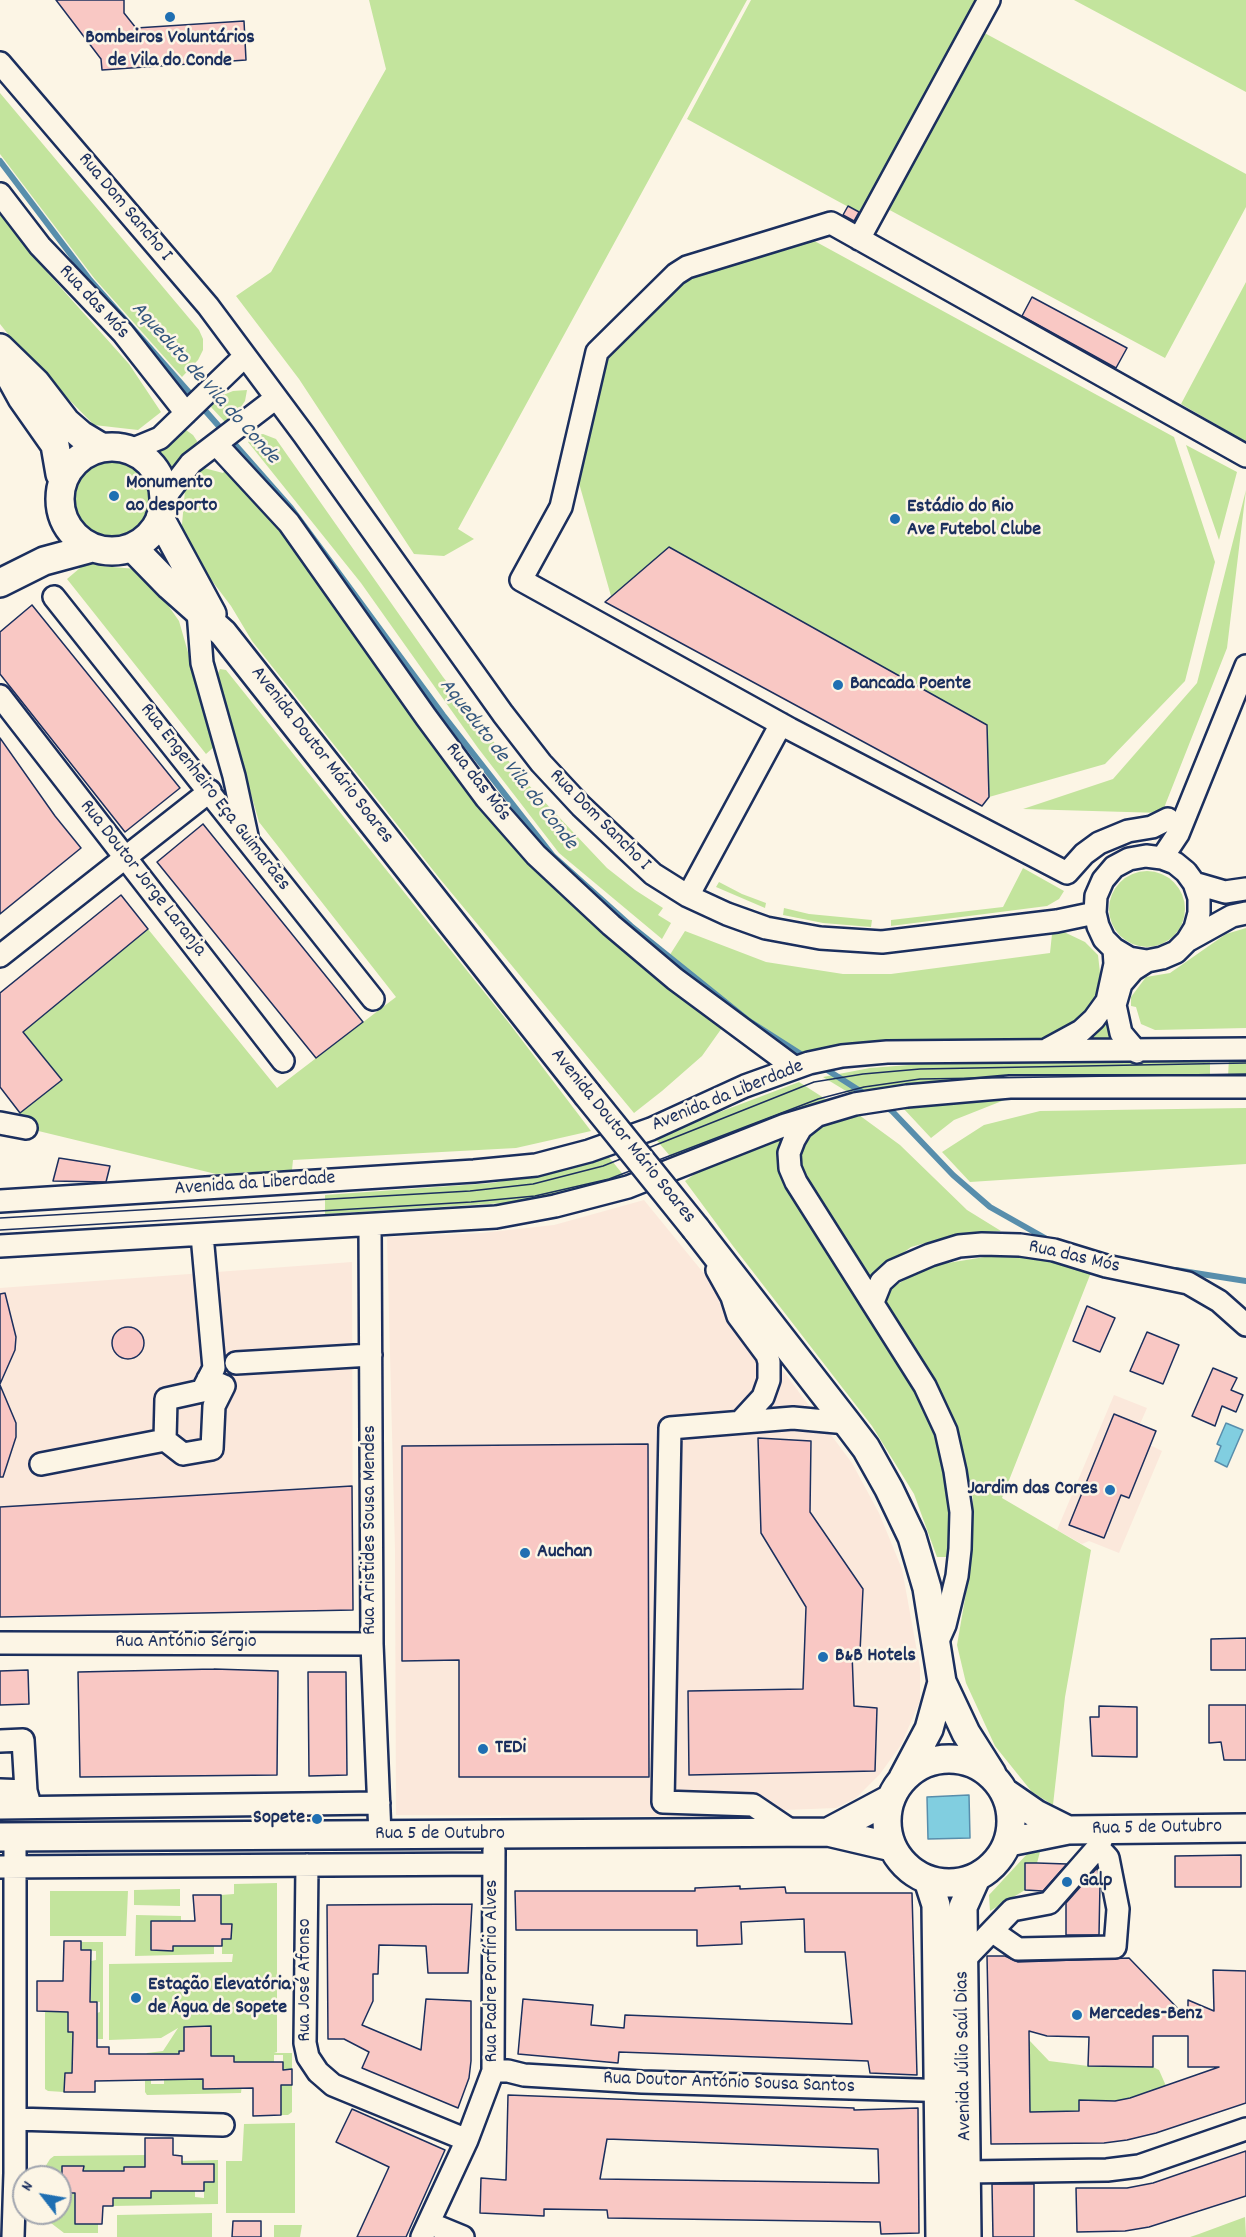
<!DOCTYPE html>
<meta charset="utf-8">
<style>
body{margin:0}
#map{position:relative;width:1246px;height:2237px;overflow:hidden;background:#fcf5e5;font-family:Dekko,sans-serif}
canvas{display:block}
.north{position:absolute;left:12px;top:2165px;width:60px;height:60px;box-sizing:border-box;background:#fcf5e5;border:2px solid #a2a6af;border-radius:50%;rotate:301deg;font-size:16px;font-weight:700;line-height:24px;text-align:center;color:#1b2f5e}
.north::after{content:'';display:block;margin:auto;width:21px;height:27px;background:#1f6fb2;clip-path:polygon(50% 0,100% 100%,50% 72%,0 100%)}
</style>
<div id="map">
<canvas width="1246" height="2237"></canvas>
<div class="north">N</div>
</div>
<script>
const ctx = document.querySelector('canvas').getContext('2d');
ctx.lineJoin = 'round';
function fill(path, color) { ctx.fillStyle = color; ctx.fill(path, 'evenodd'); }
const shape = rows => new Path2D(rows.map(r => 'M' + r).join(''));
function stroke(path, color, width, dash) { ctx.strokeStyle = color; ctx.lineWidth = width; ctx.lineCap = dash ? 'butt' : 'round'; ctx.setLineDash(dash || []); ctx.stroke(path); }
function label(font, color, halo, rows, align = 'center') {
  ctx.font = font + ' Dekko,sans-serif'; ctx.lineWidth = 5; ctx.setLineDash([]); ctx.textBaseline = 'middle'; ctx.strokeStyle = halo; ctx.fillStyle = color; for (const [text, x, y, turn = 0] of rows) {
    ctx.save(); ctx.translate(x, y); ctx.rotate((+turn || 0) * Math.PI / 180); ctx.textAlign = isNaN(turn) ? turn : align; if (halo) ctx.strokeText(text, 0, 0); ctx.fillText(text, 0, 0); ctx.restore();
  }
}
fill(shape([
 [644,1200,781,1368,852,1463,879,1513,902,1569,920,1668,920,1701,901,1745,880,1774,856,1798,836,1808,785,1810,784,1817,396,1815,395,1550,387,1237,481,1233,554,1225],
 [352,1262,353,1610,0,1617,0,1288],
 [1114,1395,1147,1408,1140,1424,1156,1431,1150,1445,1162,1451,1119,1553,1089,1541,1082,1544,1057,1530]
]), '#fbe8db');
fill(shape([
 [369,0,747,0,458,529,474,539,444,556,414,554,299,379,236,296,271,272,386,69],
 [751,0,982,0,865,216,687,119],
 [1074,0,1246,0,1246,92],
 [979,30,1246,174,1246,207,1165,358,884,207],
 [0,93,199,330,203,339,203,350,198,360,182,377,94,278,0,154],
 [0,213,46,271,129,364,161,412,138,430,94,425,23,353,0,324],
 [809,238,1174,437,1215,562,1185,681,1105,764,989,797,982,806,608,603,611,596,577,476,604,355,686,275],
 [1246,282,1246,442,1181,404],
 [247,390,245,401,236,414,225,422,211,407,218,397,233,391],
 [186,430,193,435,197,441,195,450,174,473,168,461,158,451,179,431],
 [263,434,276,439,443,677,522,778,607,868,635,890,663,908,658,915,671,923,662,939,559,853,478,748,361,583,248,442,253,436],
 [1186,445,1237,472,1219,540],
 '72 498a42 42 0 1 1 84 0a42 42 0 1 1-84 0Z',
 [204,468,223,473,227,468,281,525,482,806,724,1025,702,1056,662,1091,634,1113,440,879,252,641,231,606,191,553,181,536,185,490,191,477],
 [1246,490,1227,648,1162,813,1023,809,1113,779,1197,683],
 [87,562,100,566,137,569,149,578,179,621,215,746,206,754,67,579],
 [220,669,226,670,509,1023,591,1131,516,1148,293,1160,292,1170,216,1174,26,1128,11,1120,62,1080,23,1032,148,929,277,1088,396,997,259,822,217,675],
 [1023,868,1064,891,1059,899,1047,906,891,926,891,920,1003,907],
 '1109 909a38 38 0 1 1 76 0a38 38 0 1 1-76 0Z',
 [719,882,742,894,766,903,765,908,716,887],
 [784,908,809,914,872,920,871,927,823,923,783,915],
 [1246,928,1246,1028,1155,1030,1141,1024,1136,1007,1131,1006,1131,997,1146,977,1170,973,1226,934],
 [685,931,766,962,843,974,891,974,1050,953,1052,934,1062,931,1085,942,1098,955,1102,991,1092,1008,1074,1026,1052,1040,797,1058,666,961],
 [1109,1007,1123,1040,1072,1041],
 [1229,1058,1246,1058,1246,1077,1228,1077],
 [1210,1059,1210,1079,933,1082,889,1087,851,1094,823,1077,870,1068,922,1064],
 [799,1082,827,1100,749,1129,675,1162,654,1137],
 [1007,1099,954,1120,931,1138,903,1108],
 [1246,1108,1246,1164,970,1182,942,1152,984,1125,1040,1111],
 [859,1115,900,1145,967,1210,1001,1231,958,1234,911,1247,868,1279,795,1158,808,1132,824,1122],
 [790,1131,779,1154,783,1179,922,1403,946,1466,951,1510,948,1557,937,1557,914,1494,872,1426,733,1246,685,1181,710,1163],
 [608,1156,625,1177,570,1193,520,1202,325,1214,325,1195,493,1183,570,1167],
 [997,1255,1043,1260,1092,1270,1002,1498,1091,1550,1065,1697,1053,1805,1032,1792,995,1746,966,1683,957,1645,970,1570,973,1499,957,1436,932,1378,882,1296,889,1289,929,1266],
 [1041,1848,1037,1863,1025,1863,1025,1890,990,1911,989,1895,1028,1853],
 [277,1883,277,2052,274,2053,292,2053,292,2069,283,2070,283,2055,274,2055,274,2062,234,2062,234,2056,208,2057,208,2037,211,2037,211,2027,185,2027,187,2051,179,2064,170,2054,151,2054,151,2084,164,2084,164,2079,203,2079,204,2089,233,2089,242,2085,241,2093,147,2095,145,2092,145,2056,147,2053,163,2051,178,2028,161,2038,109,2040,109,1964,232,1962,233,1954,222,1954,222,1939,231,1938,232,1925,218,1924,221,1895,234,1894,234,1884],
 [180,1889,180,1906,134,1905,134,1890],
 [50,1891,128,1891,126,1936,50,1936],
 [136,1915,181,1916,181,1924,151,1922,151,1950,173,1951,173,1946,214,1946,214,1954,135,1956],
 [81,1942,103,1942,103,2039,93,2039,97,2013,100,2012,100,2002,91,2002,91,1961,96,1960,96,1951,81,1950],
 [68,2006,68,2032,73,2032,72,2073,65,2073,64,2092,48,2091,45,2089,45,2011],
 [1029,2040,1049,2061,1088,2066,1153,2067,1159,2070,1166,2086,1130,2098,1115,2101,1079,2100,1079,2111,1029,2112],
 [278,2085,292,2085,292,2112,288,2115,281,2115,281,2107,278,2107],
 [295,2123,295,2213,226,2213,226,2161,242,2161,244,2124],
 [148,2155,148,2167,125,2167,124,2171,83,2171,83,2166,62,2166,62,2193,78,2193,75,2224,98,2224,98,2233,64,2233,51,2223,47,2213,60,2213,60,2177,46,2177,45,2167,50,2159,54,2156],
 [218,2160,218,2204,113,2206,113,2193,125,2198,151,2198,151,2191,195,2191,195,2197,204,2198,204,2182,214,2182,182,2164,182,2161],
 [212,2213,212,2237,117,2237,117,2215],
 [1245,2217,1246,2237,1190,2237,1199,2234],
 [274,2225,302,2225,300,2237,274,2237]
]), '#c3e49d');
const water = shape([
 [1226,1423,1243,1430,1227,1467,1215,1461,1221,1446,1217,1444,1226,1423],
 [969,1795,970,1838,928,1839,927,1797,969,1795]
]);
fill(water, '#81cee0');
stroke(water, '#588eac', 1.5);
stroke(shape([
 [0,161,90,280,291,508,443,715,553,856,631,926,749,1021,807,1058],
 [821,1066,868,1096],
 [885,1106,892,1111,953,1175,990,1207,1052,1242],
 [1176,1270,1246,1281]
]), '#588eac', 6);
const building = shape([
 [56,0,124,0,124,13,136,28,244,21,246,60,102,70,101,59,56,0],
 [848,206,859,212,854,221,843,215,848,206],
 [1032,297,1127,348,1116,368,1022,316,1032,297],
 [669,547,987,725,989,797,982,806,605,602,669,547],
 [32,605,180,788,125,832,0,674,0,632,32,605],
 [0,738,55,816,81,848,0,914,0,738],
 [203,824,363,1022,316,1058,157,862,203,824],
 [121,895,148,929,23,1032,62,1080,20,1113,0,1087,0,993,121,895],
 [59,1158,110,1166,106,1182,53,1181,59,1158],
 [5,1293,16,1337,15,1350,0,1384,0,1294,5,1293],
 [1087,1306,1115,1318,1100,1352,1073,1341,1087,1306],
 '112 1343a16 16 0 1 1 32 0a16 16 0 1 1-32 0Z',
 [1147,1332,1179,1345,1163,1384,1130,1371,1147,1332],
 [1213,1368,1237,1378,1231,1390,1243,1395,1236,1412,1222,1406,1215,1426,1192,1416,1213,1368],
 [0,1385,16,1423,16,1437,3,1477,0,1477,0,1385],
 [1114,1414,1156,1431,1129,1498,1121,1495,1104,1538,1069,1525,1114,1414],
 [758,1438,811,1441,810,1512,863,1589,860,1652,852,1653,854,1706,877,1708,875,1771,689,1775,688,1691,803,1689,806,1607,761,1533,758,1438],
 [648,1444,649,1777,459,1777,459,1660,402,1661,402,1446,648,1444],
 [352,1486,353,1610,0,1617,0,1507,352,1486],
 [1246,1638,1246,1670,1211,1670,1211,1639,1246,1638],
 [214,1669,278,1671,277,1775,80,1777,78,1672,214,1669],
 [28,1670,29,1704,0,1705,0,1671,28,1670],
 [308,1672,346,1672,347,1775,309,1776,308,1672],
 [1209,1705,1246,1705,1246,1760,1224,1760,1221,1742,1209,1743,1209,1705],
 [1099,1706,1137,1707,1137,1757,1092,1756,1090,1717,1099,1717,1099,1706],
 [1241,1855,1241,1887,1175,1887,1175,1856,1241,1855],
 [1025,1863,1037,1863,1067,1864,1043,1891,1025,1890,1025,1863],
 [1097,1868,1100,1884,1099,1935,1066,1935,1066,1903,1097,1868],
 [740,1886,740,1889,785,1887,786,1893,912,1893,917,2075,870,2073,868,2061,619,2052,618,2063,518,2054,523,1999,593,2005,591,2025,624,2028,625,2015,852,2024,845,1952,805,1952,804,1919,741,1922,742,1944,697,1946,697,1930,516,1930,515,1891,695,1891,695,1888,740,1886],
 [193,1895,221,1895,221,1924,232,1924,231,1939,222,1939,222,1946,173,1946,173,1951,151,1950,151,1921,195,1921,193,1895],
 [472,1904,468,1973,428,1973,426,1946,379,1945,378,1974,373,1974,373,2001,362,2025,421,2050,426,1999,471,2001,471,2061,469,2078,458,2108,362,2068,369,2052,344,2039,328,2039,327,1905,472,1904],
 [64,1941,81,1941,81,1950,91,1950,90,2002,97,2002,97,2047,109,2047,109,2054,179,2054,179,2051,184,2051,184,2027,211,2026,211,2056,234,2056,234,2062,283,2062,283,2070,292,2069,292,2085,281,2085,281,2115,253,2116,253,2088,203,2089,203,2079,95,2081,95,2092,64,2092,65,2073,72,2073,73,2032,68,2032,68,2012,37,2011,37,1981,63,1981,64,1941],
 [987,1956,1005,1956,1018,1962,1129,1958,1188,2019,1188,2000,1214,2011,1213,1970,1246,1971,1246,2103,1156,2133,1127,2140,1104,2143,991,2144,987,1956],
 [1029,2031,1047,2036,1089,2037,1088,2066,1153,2067,1153,2036,1188,2036,1188,2067,1219,2067,1130,2098,1115,2101,1079,2100,1079,2111,1030,2112,1029,2031],
 [508,2095,854,2108,854,2110,918,2108,919,2233,881,2234,880,2222,608,2218,607,2210,544,2209,544,2216,480,2213,481,2178,506,2180,508,2095],
 [607,2139,878,2149,879,2183,600,2179,607,2139],
 [352,2109,445,2150,406,2237,357,2237,389,2167,336,2142,352,2109],
 [145,2138,173,2138,173,2155,182,2156,182,2164,214,2164,214,2182,204,2182,204,2191,151,2191,151,2198,113,2198,113,2206,103,2206,102,2224,75,2224,75,2193,62,2193,62,2166,84,2166,83,2171,124,2171,124,2167,145,2167,145,2138],
 [1246,2151,1246,2196,1149,2227,1125,2231,1077,2232,1076,2188,1127,2188,1153,2183,1246,2151],
 [992,2184,1034,2184,1034,2237,993,2237,992,2184],
 [233,2221,261,2221,261,2237,232,2237,233,2221]
]);
fill(building, '#f9c8c4');
stroke(building, '#1b2f5e', 1.5);
const minor = shape([
 [0,63,208,306,304,435,503,714,541,763,581,806,653,874,688,896,727,914,766,928,820,938,882,942,1057,921,1095,913],
 [0,194,40,246,123,333,186,413],
 [859,239,989,0],
 [216,444,289,523,426,717,486,798,536,855,611,925,675,979,795,1068],
 [131,450,160,438,245,356],
 [164,498,191,463,276,398],
 [54,597,373,999],
 [198,611,202,663,234,776,247,836],
 [0,696,283,1061],
 [1168,819,1152,827,1128,831,1099,843,1084,854,1067,873,790,729,521,580,561,507,597,352,676,274,687,267,831,223,1246,456],
 [1162,858,1178,834,1246,666],
 [1194,883,1225,892,1246,889],
 [688,896,781,724],
 [1187,941,1195,928,1199,913,1199,898,1194,883,1186,872,1175,863,1162,858,1146,856,1129,859,1114,867,1103,880,1096,896,1095,913,1098,926,1104,939,1114,949,1129,958,1147,961,1162,958,1176,952,1187,941,1232,916,1246,913],
 [0,956,210,791],
 [1048,1049,1081,1031,1094,1019,1107,1001,1115,964,1114,949],
 [1137,1052,1121,1033,1115,1005,1121,984,1133,970,1147,961],
 [815,1117,801,1128,794,1140,789,1153,790,1168,796,1182,925,1386,946,1431,955,1471,961,1512,960,1549,957,1576,945,1625,937,1643],
 [0,1123,26,1128],
 [0,1201,474,1171,536,1165,589,1151,651,1129,745,1086,809,1063,842,1056,887,1052,1246,1049],
 [370,1225,372,1644,380,1835],
 [0,1246,496,1217,555,1206,628,1187,785,1125,855,1104,907,1096,1010,1087,1246,1087],
 [717,1270,732,1297,738,1316,767,1355,769,1362,769,1380,763,1397,740,1422],
 [873,1302,881,1282,893,1271,930,1255,959,1246,982,1244,1020,1245,1054,1250,1106,1266,1188,1283,1219,1301,1246,1325],
 [236,1363,371,1355],
 [165,1440,183,1454,212,1449,214,1406,224,1386,208,1379],
 [41,1464,165,1440,166,1399,202,1391,214,1368,202,1235],
 [0,1643,372,1644],
 [0,1741,23,1740,26,1791],
 [0,1790,26,1791,30,1805],
 [0,1808,379,1803],
 [793,1832,753,1805,663,1802,670,1428,793,1418,847,1423],
 [307,1865,305,2043,308,2057,318,2072,333,2085,467,2140],
 [0,1867,493,1864],
 [992,1931,1018,1949,1115,1947,1118,1909,1108,1858,1098,1847,1106,1830],
 [964,1960,1012,1910,1049,1903,1098,1847],
 [493,2071,508,2071,524,2075,642,2082,954,2091],
 [15,2119,223,2125],
 [966,2172,1107,2170,1139,2166,1246,2129],
 [429,2223,463,2237],
 [13,2237,15,2173,15,1837],
 [422,2237,467,2140,493,2071,494,1850]
]);
const major = shape([
 [0,348,36,383,66,422,81,435,101,447],
 [1,360,22,398,55,445,60,474,63,479],
 '60 499a52 52 0 1 1 104 0a52 52 0 1 1-104 0Z',
 [160,518,212,614],
 [132,547,170,586,223,633,587,1094],
 [0,583,44,561,92,548],
 [696,1229,847,1423,866,1448,889,1489,912,1537,927,1588,942,1682,966,1733,992,1774],
 '887 1821a62 62 0 1 1 124 0a62 62 0 1 1-124 0Z',
 [903,1778,929,1729,942,1682],
 [1007,1794,1036,1814,1068,1830],
 [828,1832,890,1799],
 [0,1837,828,1832,892,1847],
 [1009,1842,1068,1830,1246,1828],
 [928,1880,936,1905,940,2237],
 [967,2237,963,1907,976,1878]
]);
stroke(minor, '#1b2f5e', 26);
stroke(major, '#1b2f5e', 32);
stroke(minor, '#fcf5e5', 21);
stroke(major, '#fcf5e5', 27);
stroke(shape([
 [0,1218,470,1191,533,1184,603,1166,814,1082,863,1074,920,1069,1246,1063],
 [0,1230,471,1202,535,1196,609,1179,818,1099,864,1087,920,1079,1246,1074]
]), '#1b2f5e', 1.5);
const majorBridge = shape([
 [587,1094,696,1229]
]);
stroke(majorBridge, '#1b2f5e', 32, []);
stroke(majorBridge, '#fcf5e5', 27);
for (const [x, y, r, color] of [
 [170,17,6,"#1f6fb2"],
 [114,496,6,"#1f6fb2"],
 [895,519,6,"#1f6fb2"],
 [838,685,6,"#1f6fb2"],
 [1110,1490,6,"#1f6fb2"],
 [525,1553,6,"#1f6fb2"],
 [823,1657,6,"#1f6fb2"],
 [483,1749,6,"#1f6fb2"],
 [317,1819,6,"#1f6fb2"],
 [1067,1882,6,"#1f6fb2"],
 [136,1998,6,"#1f6fb2"],
 [1077,2015,6,"#1f6fb2"]
]) { const dot = new Path2D(); dot.arc(x, y, r, 0, 2 * Math.PI); ctx.fillStyle = color; ctx.fill(dot); stroke(dot, '#fcf5e5', 2); }
label('bold 20px', '#1b2f5e', '#fcf5e5', [
 ["Bombeiros Voluntários",170,39,"center"],
 ["de Vila do Conde",170,62,"center"],
 ["Monumento",126,484],
 ["ao desporto",126,507],
 ["Estádio do Rio",907,508],
 ["Ave Futebol Clube",907,531],
 ["Bancada Poente",850,685],
 ["Jardim das Cores",1098,1490,"right"],
 ["Auchan",537,1553],
 ["B&B Hotels",835,1657],
 ["TEDi",495,1749],
 ["Sopete",305,1819,"right"],
 ["Galp",1079,1882],
 ["Estação Elevatória",148,1986],
 ["de Água de Sopete",148,2009],
 ["Mercedes-Benz",1089,2015]
], 'left');
label('20px', '#1b2f5e', '#fcf5e5', [
 ["Rua Dom Sancho I",124,208,50],
 ["Rua das Mós",93,303,47],
 ["Avenida Doutor Mário Soares",321,756,52],
 ["Rua das Mós",477,783,52],
 ["Rua Engenheiro Eça Guimarães",214,798,52],
 ["Rua Dom Sancho I",599,821,45],
 ["Rua Doutor Jorge Laranja",142,879,52],
 ["Avenida da Liberdade",728,1097,-22],
 ["Avenida Doutor Mário Soares",622,1137,51],
 ["Avenida da Liberdade",255,1185,-4],
 ["Rua das Mós",1074,1258,13],
 ["Rua Aristides Sousa Mendes",371,1530,-90],
 ["Rua António Sérgio",186,1643],
 ["Rua 5 de Outubro",1157,1829,-1],
 ["Rua 5 de Outubro",440,1835],
 ["Rua Padre Porfírio Alves",493,1971,-90],
 ["Rua José Afonso",306,1980,-90],
 ["Avenida Júlio Saúl Dias",965,2056,-91],
 ["Rua Doutor António Sousa Santos",729,2084,2]
]);
label('italic 21px', '#34577e', '#fcf5e5', [
 ["Aqueduto de Vila do Conde",204,384,48],
 ["Aqueduto de Vila do Conde",507,765,52]
]);
</script>
